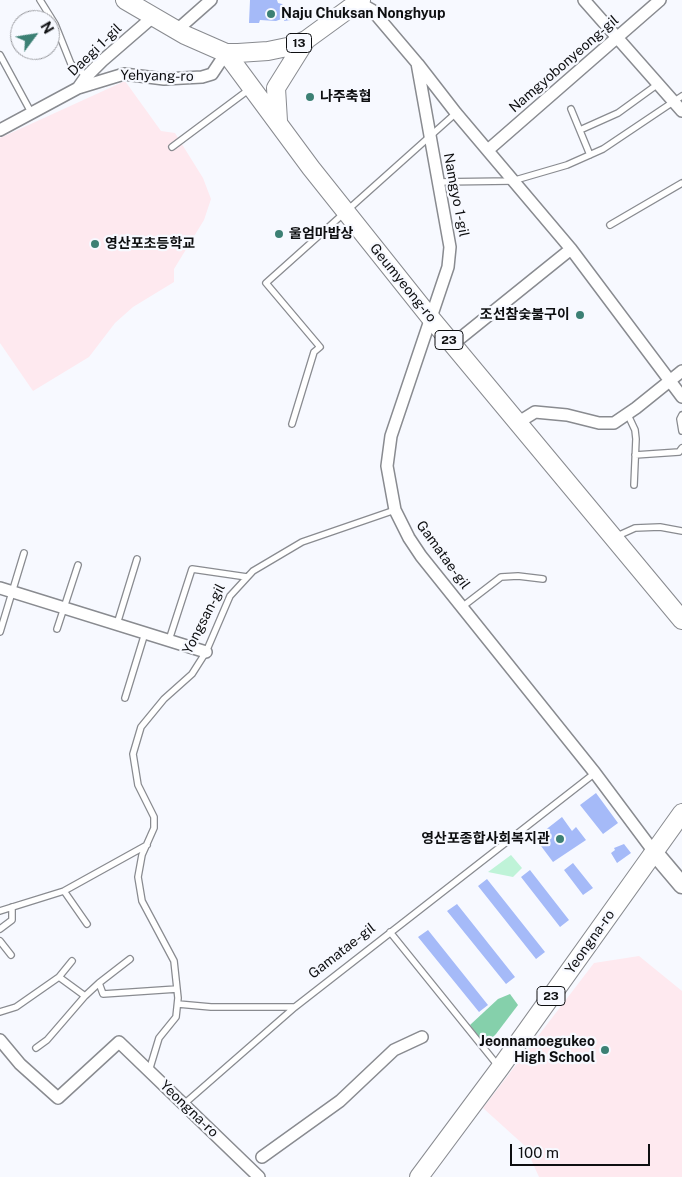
<!DOCTYPE html>
<meta charset="utf-8">
<style>
body{margin:0}
#map{position:relative;width:682px;height:1177px;overflow:hidden;background:#f7f9ff;font-family:"Public Sans",sans-serif}
canvas{display:block}
.north{position:absolute;left:10px;top:10px;width:50px;height:50px;box-sizing:border-box;background:#f7f9ff;border:1px solid #9a9ba0;border-radius:50%;rotate:59deg;font-size:14px;font-weight:700;line-height:20px;text-align:center;color:#0e0f11}
.north::after{content:'';display:block;margin:auto;width:18px;height:22px;background:#3c8074;clip-path:polygon(50% 0,100% 100%,50% 72%,0 100%)}
.scale{position:absolute;left:510px;top:1144px;width:140px;height:22px;box-sizing:border-box;border:2px solid #0e0f11;border-top:0;padding-left:6px;font-size:15px;line-height:18px;white-space:nowrap;color:#0e0f11;-webkit-text-stroke:4px #f7f9ff;paint-order:stroke}
</style>
<div id="map">
<canvas width="682" height="1177"></canvas>
<div class="north">N</div>
<div class="scale">100 m</div>
</div>
<script>
const ctx = document.querySelector('canvas').getContext('2d');
ctx.lineJoin = 'round';
function fill(path, color) { ctx.fillStyle = color; ctx.fill(path, 'evenodd'); }
const shape = rows => new Path2D(rows.map(r => 'M' + r).join(''));
function stroke(path, color, width, dash) { ctx.strokeStyle = color; ctx.lineWidth = width; ctx.lineCap = dash ? 'butt' : 'round'; ctx.setLineDash(dash || []); ctx.stroke(path); }
function label(font, color, halo, rows, align = 'center') {
  ctx.font = font + ' "Public Sans","Noto Sans KR",sans-serif'; ctx.lineWidth = 4.5; ctx.setLineDash([]); ctx.textBaseline = 'middle'; ctx.strokeStyle = halo; ctx.fillStyle = color; for (const [text, x, y, turn = 0] of rows) {
    ctx.save(); ctx.translate(x, y); ctx.rotate((+turn || 0) * Math.PI / 180); ctx.textAlign = isNaN(turn) ? turn : align; if (halo) ctx.strokeText(text, 0, 0); ctx.fillText(text, 0, 0); ctx.restore();
  }
}
fill(shape([
 [125,81,161,131,175,133,203,178,211,199,204,220,174,269,174,282,133,307,115,323,89,357,33,391,0,343,0,138],
 [639,956,682,991,682,1177,539,1177,525,1146,483,1108,594,963]
]), '#fee9ef');
fill(shape([
 [511,855,522,868,513,877,488,872]
]), '#bff3d8');
fill(shape([
 [510,994,518,1005,496,1034,485,1045,470,1025,498,999]
]), '#85d0ab');
fill(shape([
 [250,0,277,0,278,3,282,4,298,19,284,21,284,18,276,21,260,20,259,23,249,23],
 [596,793,618,823,603,834,580,805],
 [562,817,572,831,576,827,586,840,553,862,535,838],
 [624,844,631,853,617,863,611,853,615,850,614,848],
 [573,863,593,888,583,895,564,870],
 [530,870,569,920,560,927,521,877],
 [487,879,545,952,536,959,478,886],
 [457,904,515,977,506,984,447,911],
 [428,930,488,1005,479,1012,418,937]
]), '#a5baf8');
const lane = shape([
 [40,0,55,24,71,64,87,76],
 [0,55,32,114],
 [571,109,590,155],
 [580,130,618,113,658,84],
 [172,147,251,88],
 [437,182,512,181,567,165,603,149,682,96],
 [610,225,682,183],
 [628,415,635,430,636,439,634,485],
 [682,415,680,419,682,431],
 [292,424,314,352,320,347,266,283,456,113],
 [635,455,679,452,682,448],
 [615,537,635,528,660,527,682,531],
 [462,607,501,577,518,576,543,579],
 [117,624,137,559],
 [57,629,78,565],
 [0,632,24,553],
 [169,640,192,569,247,577],
 [125,698,145,633],
 [64,891,87,924],
 [0,911,64,891,147,845],
 [0,929,12,920,12,907],
 [390,932,499,1067],
 [0,941,11,955],
 [59,977,85,996],
 [99,983,130,959],
 [178,1004,211,1007,295,1007],
 [0,1012,16,1007,59,977,72,961],
 [36,1048,47,1040,85,996,99,983,103,994,177,989],
 [149,1071,159,1038,176,1017,178,998,174,961,142,901,138,877,142,855,154,828,154,817,138,785,133,754,141,727,164,699,192,674,206,652,230,596,253,571,302,542,395,510],
 [184,1104,295,1007,595,773]
]);
const street = shape([
 [354,0,372,10,417,63,450,247,448,267,391,436,387,466,395,510,409,538,421,556,595,773,654,852],
 [584,0,682,111],
 [177,30,211,0],
 [418,64,456,113,571,249,682,397],
 [78,88,124,74,164,79,202,77,212,74,226,53],
 [0,130,78,88,85,78,102,61,154,16],
 [488,150,660,0],
 [453,344,571,249],
 [519,422,535,412,567,415,599,423,614,423,636,408,682,371],
 [0,588,206,652],
 [0,1040,20,1064,58,1098,119,1042,259,1177],
 [262,1157,340,1101,394,1050,422,1037]
]);
const secondary = shape([
 [654,852,682,885]
]);
const primary = shape([
 [125,0,185,35,226,53,238,53,268,51,292,46,306,40,361,0],
 [226,53,311,168,429,316,682,620],
 [278,121,276,88,306,40],
 [419,1177,500,1068,682,813]
]);
stroke(lane, '#898b90', 8);
stroke(street, '#898b90', 14);
stroke(secondary, '#898b90', 19);
stroke(primary, '#898b90', 20);
stroke(lane, '#fff', 5.5);
stroke(street, '#fff', 11);
stroke(secondary, '#fff', 16);
stroke(primary, '#fff', 18);
for (const [x, y, r, color] of [
 [271,14,5,"#3c8074"],
 [310,97,5,"#3c8074"],
 [279,234,5,"#3c8074"],
 [95,244,5,"#3c8074"],
 [580,315,5,"#3c8074"],
 [560,839,5,"#3c8074"],
 [605,1050,5,"#3c8074"]
]) { const dot = new Path2D(); dot.arc(x, y, r, 0, 2 * Math.PI); ctx.fillStyle = color; ctx.fill(dot); stroke(dot, '#f7f9ff', 2); }
for (const [x, y, w] of [
 [299,43,25],
 [449,340,28],
 [551,996,28]
]) { const box = new Path2D(); box.roundRect(x - w / 2, y - 9.5, w, 19, 4); ctx.fillStyle = '#f7f9ff'; ctx.fill(box); stroke(box, '#0e0f11', 1); }
label('bold 12px', '#0e0f11', null, [
 ["13",299,43],
 ["23",449,340],
 ["23",551,996]
]);
label('bold 14px', '#0e0f11', '#f7f9ff', [
 ["Naju Chuksan Nonghyup",281,14],
 ["나주축협",320,97],
 ["울엄마밥상",289,234],
 ["영산포초등학교",105,244],
 ["조선참숯불구이",570,315,"right"],
 ["영산포종합사회복지관",550,839,"right"],
 ["Jeonnamoegukeo",595,1042,"right"],
 ["High School",595,1058,"right"]
], 'left');
label('14px', '#0e0f11', '#f7f9ff', [
 ["Daegi 1-gil",95,50,-44],
 ["Namgyobonyeong-gil",564,64,-41],
 ["Yehyang-ro",157,76,1],
 ["Namgyo 1-gil",456,195,79],
 ["Geumyeong-ro",403,283,51],
 ["Gamatae-gil",443,555,54],
 ["Yongsan-gil",204,619,-63],
 ["Yeongna-ro",590,942,-55],
 ["Gamatae-gil",342,951,-38],
 ["Yeongna-ro",189,1109,44]
]);
</script>
